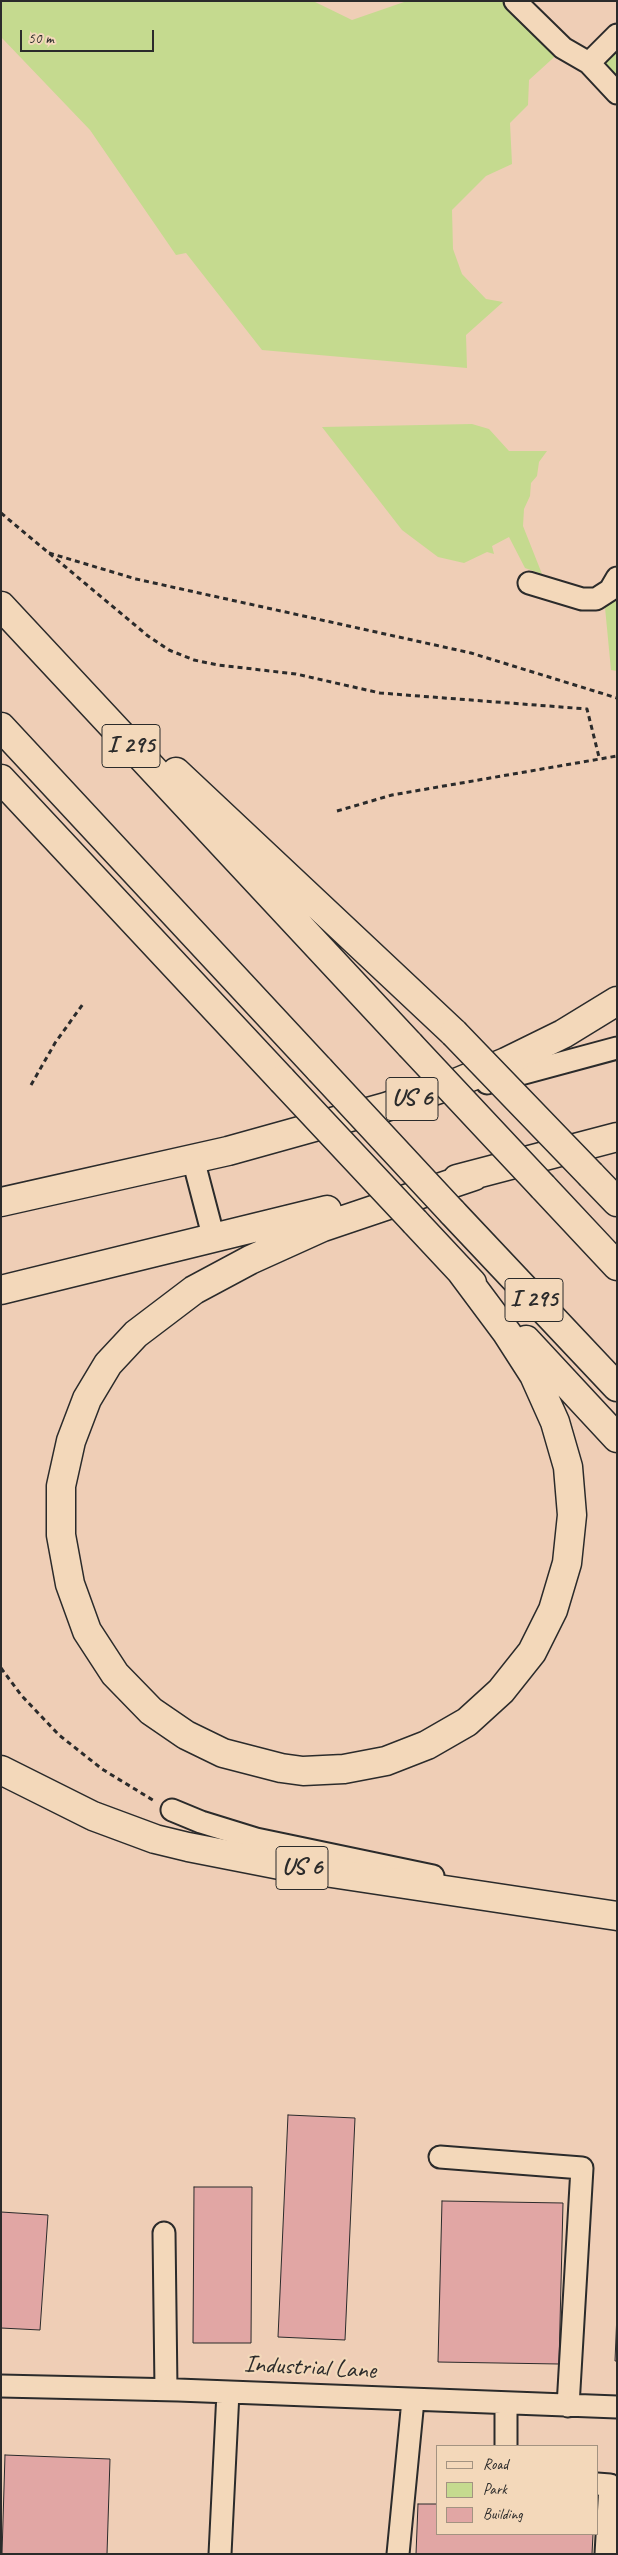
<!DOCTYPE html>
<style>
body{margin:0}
#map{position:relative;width:618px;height:2555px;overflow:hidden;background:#efceb6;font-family:Caveat,sans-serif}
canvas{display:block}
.frame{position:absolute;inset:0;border:2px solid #2b2b2b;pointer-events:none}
.legend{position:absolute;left:436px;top:2445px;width:162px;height:90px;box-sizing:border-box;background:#f3d8ba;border:1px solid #a39381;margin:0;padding:6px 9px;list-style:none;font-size:15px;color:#2b2b2b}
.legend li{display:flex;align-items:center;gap:10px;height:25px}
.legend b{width:25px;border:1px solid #a39381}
.scale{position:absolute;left:20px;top:30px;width:134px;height:22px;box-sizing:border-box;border:2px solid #2b2b2b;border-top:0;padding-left:6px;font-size:15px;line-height:18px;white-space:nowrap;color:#2b2b2b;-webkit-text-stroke:4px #f3d8ba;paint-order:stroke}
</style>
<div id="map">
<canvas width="618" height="2555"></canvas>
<div class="frame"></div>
<ul class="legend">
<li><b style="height:6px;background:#f3d8ba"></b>Road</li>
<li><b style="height:14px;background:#c5da8f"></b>Park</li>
<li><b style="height:14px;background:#e1a6a4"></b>Building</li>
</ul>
<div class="scale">50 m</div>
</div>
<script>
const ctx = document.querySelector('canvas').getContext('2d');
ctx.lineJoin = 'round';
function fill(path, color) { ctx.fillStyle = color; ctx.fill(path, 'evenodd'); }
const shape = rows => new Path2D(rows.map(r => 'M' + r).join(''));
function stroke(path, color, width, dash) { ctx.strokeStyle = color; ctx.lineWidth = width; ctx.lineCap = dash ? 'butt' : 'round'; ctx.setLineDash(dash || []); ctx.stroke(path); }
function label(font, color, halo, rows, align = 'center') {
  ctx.font = font + ' Caveat,sans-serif'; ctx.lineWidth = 4.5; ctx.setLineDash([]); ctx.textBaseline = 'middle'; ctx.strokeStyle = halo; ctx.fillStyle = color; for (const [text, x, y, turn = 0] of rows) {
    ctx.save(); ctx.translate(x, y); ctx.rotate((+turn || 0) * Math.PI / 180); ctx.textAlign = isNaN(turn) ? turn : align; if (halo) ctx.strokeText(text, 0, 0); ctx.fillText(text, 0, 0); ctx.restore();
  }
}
fill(shape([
 [1,1,313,1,352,20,407,1,514,1,562,50,529,80,528,105,510,123,512,164,486,176,452,210,453,249,462,274,486,299,503,302,466,335,467,368,262,350,186,253,176,255,90,130,1,37],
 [617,35,617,97,594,59],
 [472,424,489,429,509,451,547,451,539,462,537,476,531,483,530,496,524,509,523,526,542,574,525,568,509,537,492,546,494,554,487,552,464,563,438,557,402,530,322,427],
 [617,580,617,671,611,670,604,597]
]), '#c5da8f');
const building = shape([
 [288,2115,355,2118,345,2340,278,2337,288,2115],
 [194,2187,252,2187,251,2343,193,2343,194,2187],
 [442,2201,563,2203,559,2364,438,2362,442,2201],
 [1,2212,48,2215,40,2330,1,2328,1,2212],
 [617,2313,617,2361,615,2361,617,2313],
 [5,2455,110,2459,107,2554,2,2554,5,2455],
 [418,2504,437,2504,437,2534,593,2534,592,2554,416,2554,418,2504]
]);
fill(building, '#e1a6a4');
stroke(building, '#2b2b2b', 1);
const minor = shape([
 [515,1,563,48,589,63,617,93],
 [589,63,617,35],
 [529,583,582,599,596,599,610,590,617,578],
 [487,1083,617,1048],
 [193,1159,214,1239],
 [172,1810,201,1822,256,1839,433,1876],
 [440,2157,582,2168,568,2406],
 [164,2233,166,2389],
 [1,2386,178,2390,617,2407],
 [506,2446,506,2404],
 [597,2484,610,2485,606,2554],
 [220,2554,228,2392],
 [398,2554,413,2400]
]);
const highway = shape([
 [1,606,410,1045],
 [1,727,320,1070],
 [176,772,454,1033],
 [1,779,282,1080],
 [591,1175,617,1202],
 [457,1179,617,1137],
 [543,1187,617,1266],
 [1,1202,228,1151,386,1107,451,1085,506,1062,563,1034,617,1001],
 [452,1212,617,1387],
 [415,1222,472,1283],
 [460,1270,507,1333,534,1375,555,1422,568,1467,572,1515,567,1563,553,1610,532,1652,501,1691,467,1722,427,1745,386,1761,344,1769,303,1771,281,1768,223,1753,186,1735,151,1711,115,1674,87,1631,70,1584,61,1535,61,1486,71,1441,87,1399,108,1364,136,1334,194,1290,250,1260,323,1227,474,1176],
 [1,1290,327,1210],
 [526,1340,617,1438],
 [1,1770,93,1816,155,1839,188,1847,285,1866,617,1916]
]);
stroke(minor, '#2b2b2b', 25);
stroke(highway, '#2b2b2b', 31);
stroke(shape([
 [1,513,148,636,169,650,194,660,218,665,296,674,380,693,587,709,599,757],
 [49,553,136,579,471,653,617,698],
 [337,811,392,795,617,756],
 [31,1085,55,1043,83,1004],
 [1,1668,21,1695,59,1735,102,1769,156,1802]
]), '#2b2b2b', 3, [5, 4]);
stroke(minor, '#f3d8ba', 21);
stroke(highway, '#f3d8ba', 28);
const highwayBridge = shape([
 [454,1033,591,1175],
 [410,1045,543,1187],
 [320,1070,452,1212],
 [282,1080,415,1222]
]);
stroke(highwayBridge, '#2b2b2b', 31, []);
stroke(highwayBridge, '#f3d8ba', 28);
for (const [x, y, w] of [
 [131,746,58],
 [412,1099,52],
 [534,1300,58],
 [302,1868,52]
]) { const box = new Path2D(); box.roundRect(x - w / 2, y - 21.5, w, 43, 4); ctx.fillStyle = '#f3d8ba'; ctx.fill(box); stroke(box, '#2b2b2b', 1); }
label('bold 24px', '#2b2b2b', null, [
 ["I 295",131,746],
 ["US 6",412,1099],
 ["I 295",534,1300],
 ["US 6",302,1868]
]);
label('25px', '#2b2b2b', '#f3d8ba', [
 ["Industrial Lane",310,2368,3]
]);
</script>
